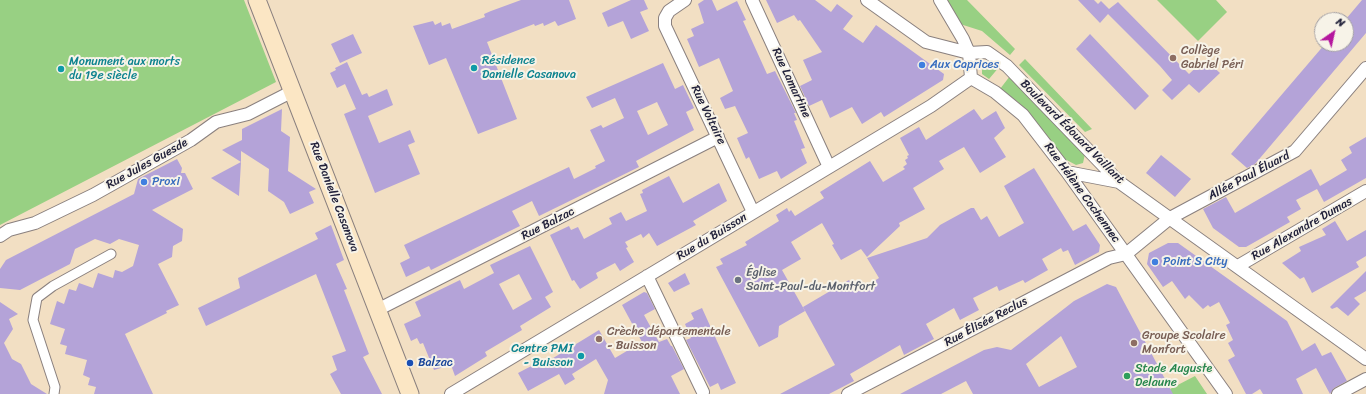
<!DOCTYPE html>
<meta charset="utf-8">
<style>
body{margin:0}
#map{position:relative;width:1366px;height:394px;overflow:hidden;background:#f2dfc3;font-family:Sriracha,sans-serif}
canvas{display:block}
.north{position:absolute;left:1314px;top:12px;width:40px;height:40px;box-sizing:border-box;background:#f7f3e8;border:1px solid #a29fa3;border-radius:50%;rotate:34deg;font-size:11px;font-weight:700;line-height:16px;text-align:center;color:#22223b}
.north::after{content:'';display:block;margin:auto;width:14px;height:18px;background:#b5179e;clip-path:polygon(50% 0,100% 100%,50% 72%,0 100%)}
</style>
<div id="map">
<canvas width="1366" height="394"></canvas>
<div class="north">N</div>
</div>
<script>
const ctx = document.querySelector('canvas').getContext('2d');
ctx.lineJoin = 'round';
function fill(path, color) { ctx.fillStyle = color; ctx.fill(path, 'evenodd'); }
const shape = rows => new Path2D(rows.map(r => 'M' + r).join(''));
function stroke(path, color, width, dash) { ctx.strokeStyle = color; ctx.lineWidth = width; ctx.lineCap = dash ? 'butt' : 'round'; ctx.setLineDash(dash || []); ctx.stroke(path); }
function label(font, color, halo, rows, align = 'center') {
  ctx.font = font + ' Sriracha,sans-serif'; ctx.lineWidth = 4; ctx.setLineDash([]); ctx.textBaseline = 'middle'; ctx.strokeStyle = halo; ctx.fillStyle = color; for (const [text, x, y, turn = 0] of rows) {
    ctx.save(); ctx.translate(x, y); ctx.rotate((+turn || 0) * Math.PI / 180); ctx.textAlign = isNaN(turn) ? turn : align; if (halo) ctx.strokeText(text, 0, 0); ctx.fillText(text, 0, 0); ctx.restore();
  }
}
fill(shape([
 [0,0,244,0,276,82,0,225],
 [944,0,967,0,1015,49,1010,55,982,31,960,24],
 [1157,0,1216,0,1227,12,1198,41],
 [1025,59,1092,129,1085,132,1019,65],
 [989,61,994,61,1000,66,989,79,982,74,982,67],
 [1010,76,1085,154,1083,163,1076,165,1061,157,1029,113,1018,102,1000,89],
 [1195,376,1207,394,1172,394,1170,389]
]), '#98d083');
fill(shape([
 [521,0,569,0,576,19,558,26,555,21,544,26,543,23,535,26,534,24,487,42,517,119,478,134,446,58,429,65,413,26,433,21,435,25,441,22,442,26,450,23,452,29,485,17,484,14,491,11],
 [631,0,644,0,648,9,640,12,649,31,631,39,623,21,608,27,602,13],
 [704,0,712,0,717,11,737,1,746,20,743,21,767,74,775,71,796,113,794,113,797,120,794,121,805,148,801,149,807,163,781,179,777,171,759,179,749,157,746,159,737,138,748,133,735,106,725,109,720,98,733,91,719,58,699,67,687,39,694,36,691,29,704,23,698,4],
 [766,0,815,0,831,12,837,4,853,16,843,29,863,43,876,25,944,74,943,80,884,117,881,112,862,124,852,107,830,118,822,100,809,106,800,86,812,80,803,60,822,52,800,20,798,21,794,15,777,23],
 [1078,0,1094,0,1098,4,1101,1,1109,9,1118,2,1189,74,1203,61,1207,65,1209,63,1220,73,1199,93,1189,84,1172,100,1162,90,1172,80,1160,66,1108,14,1100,23],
 [1362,0,1366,0,1366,33,1255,164,1247,168,1231,154,1325,44,1346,44,1346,19],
 [353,34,362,53,340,63,331,44],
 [1090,34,1149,96,1135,110,1076,49],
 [347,62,362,95,367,93,369,97,387,89,393,105,368,116,379,143,410,130,415,142,408,145,420,174,375,193,344,114,356,109,345,84,337,88,330,73,336,70,335,68],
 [663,63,675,89,683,85,694,108,686,112,694,130,636,161,639,167,539,216,532,201,512,211,520,226,431,270,429,266,406,277,400,263,410,258,404,245,569,167,574,179,596,168,595,166,605,161,590,130,601,125,603,128,624,118,615,98,592,108,586,97],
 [657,102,668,125,648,135,637,111],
 [282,109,281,131,290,137,288,171,316,189,309,192,314,203,290,214,284,202,268,191,269,169,241,151,241,162,222,150,242,140,242,129],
 [974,109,982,120,996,111,1005,128,994,138,1006,157,980,173,964,147,939,161,944,169,913,188,925,209,899,223,900,226,867,257,861,249,841,260,832,245,834,244,822,223,791,242,801,259,782,270,805,311,779,326,778,337,759,347,716,267,723,264,720,259,747,245,745,242,779,221,776,215,787,208,789,212,791,210,795,216,824,198,820,192,870,161,883,182,905,169,903,167,907,164,905,160,908,158,907,156,909,155,900,138,919,127,926,140],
 [1366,137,1366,178,1324,202,1317,189,1296,200,1301,209,1287,217,1290,222,1246,247,1239,247,1213,228,1203,209,1226,197,1235,213,1311,169,1320,186,1347,170,1341,160,1352,153,1349,147],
 [1161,155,1191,179,1175,197,1146,173],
 [177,159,182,168,181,173,185,173,193,189,152,210,183,229,182,241,173,246,172,257,158,264,179,305,166,311,167,313,125,334,153,394,94,394,96,387,88,385,90,378,83,375,87,360,65,354,67,346,60,344,65,329,50,324,57,301,64,304,69,289,76,291,79,283,93,288,98,273,113,278,115,270,122,272,133,266,139,245,119,239,110,244,95,239,75,249,70,264,20,290,0,288,0,269,6,260,134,194,138,179],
 [241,162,239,196,211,178],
 [1034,168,1073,231,1086,224,1100,245,1099,252,1075,265,1068,250,1063,252,1061,248,1042,259,1048,270,1025,283,1023,280,999,291,997,286,973,298,979,310,960,320,954,308,926,324,934,339,904,355,900,345,850,374,854,381,829,394,780,394,835,365,803,307,849,280,857,292,879,278,867,258,927,238,940,225,971,208,974,208,981,220,987,216,999,237,1024,223,1004,186],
 [669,176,683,203,719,183,727,201,693,221,696,225,657,246,649,233,643,238,641,234,625,242,628,247,626,248,634,262,620,271,615,263,596,273,598,278,580,289,574,280,572,281,550,235,569,226,571,230,578,227,584,239,612,224,609,218,621,212,626,221,647,211,640,194,643,193,642,190],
 [1335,221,1347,241,1366,230,1366,256,1356,262,1359,267,1312,293,1304,277,1300,279,1282,263,1301,251,1299,247,1326,235,1322,229],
 [331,225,344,260,336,264,347,289,344,290,369,354,363,357,382,394,341,394,330,374,337,370,332,356,346,351,316,274,206,326,198,308,240,288,238,278,318,239,315,233],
 [1168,243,1178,243,1287,321,1302,351,1315,343,1322,356,1331,352,1347,381,1334,388,1330,394,1316,368,1296,379,1303,394,1263,394,1260,389,1252,394,1246,394,1228,360,1235,356,1228,343,1233,340,1226,325,1230,323,1219,302,1210,307,1208,305,1203,309,1189,295,1185,299,1172,281,1163,287,1147,264,1149,253],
 [530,246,553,292,545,297,551,307,520,326,522,330,485,352,487,356,455,376,451,365,434,370,423,343,420,344,417,338,411,341,404,324,421,316,415,302,460,280,464,289,494,273,490,265],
 [519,274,532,299,513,310,499,284],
 [1366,271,1366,291,1354,298,1360,304,1348,316,1337,307,1332,309,1330,307],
 [685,273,690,284,674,292,668,283],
 [1107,284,1116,287,1173,394,973,394,966,381,941,394,900,394,984,350,997,347,1011,350,1074,301],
 [1061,336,1077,367,1039,387,1026,364],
 [644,292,647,293,655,309,644,315,659,342,667,339,671,346,672,346,684,369,671,376,680,394,604,394,608,380,596,359,572,374,575,379,565,385,559,374,528,391,518,373,543,360,545,363,599,330,615,358,642,342,622,305],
 [0,302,18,314,9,319,13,329,4,343,12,359,21,364,31,384,47,394,0,394],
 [702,308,736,383,721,390,718,383,710,387,686,340,691,338,685,324,694,319,691,313]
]), '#b4a3d8');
const pedestrian = shape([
 [54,394,55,387,33,320,37,298,53,286,111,254]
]);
const minor = shape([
 [685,0,669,11,665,18,665,26,753,212],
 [752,0,829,167],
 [867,0,926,42,969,53,987,52,1007,66,1119,182,1366,359],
 [940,0,963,39,969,53,971,78,995,92,1023,115,1067,172,1226,394],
 [1067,172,1119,182],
 [0,236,9,230,35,223,93,195,191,140,216,122,248,114,293,91],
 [1238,266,1366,191],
 [647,276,703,392],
 [377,310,718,137],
 [451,394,931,106,971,78],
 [848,394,1109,258,1126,254,1170,218,1295,151,1366,68],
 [1338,394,1366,379]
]);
const secondary = shape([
 [257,0,410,394]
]);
stroke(pedestrian, '#8a807f', 11);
stroke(minor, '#8a807f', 14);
stroke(secondary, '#8a807f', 19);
stroke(pedestrian, '#fff', 9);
stroke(minor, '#fff', 12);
stroke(secondary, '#fbe6c4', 17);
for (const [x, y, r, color] of [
 [1173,58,4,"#8d6e63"],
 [922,65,4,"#3f7fe0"],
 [474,68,4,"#0f9aa8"],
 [61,69,4,"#0f9aa8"],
 [144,182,4,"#3f7fe0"],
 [1155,262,4,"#3f7fe0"],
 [738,280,4,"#6b7280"],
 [599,339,4,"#8d6e63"],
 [1134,343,4,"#8d6e63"],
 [581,356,4,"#0f9aa8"],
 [410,363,4,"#1a4fb4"],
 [1127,376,4,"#2e9e5b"]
]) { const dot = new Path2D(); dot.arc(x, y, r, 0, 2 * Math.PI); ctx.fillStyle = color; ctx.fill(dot); stroke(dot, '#f7f3e8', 1.5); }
label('12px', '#785e54', '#f7f3e8', [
 ["Collège",1181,51],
 ["Gabriel Péri",1181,65],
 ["Crèche départementale",607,332],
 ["- Buisson",607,346],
 ["Groupe Scolaire",1142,336],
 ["Monfort",1142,350]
], 'left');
label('12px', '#0d838f', '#f7f3e8', [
 ["Résidence",482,61],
 ["Danielle Casanova",482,75],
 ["Monument aux morts",69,62],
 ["du 19e siècle",69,76],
 ["Centre PMI",573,349,"right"],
 ["- Buisson",573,363,"right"]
], 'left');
label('12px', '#366cbe', '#f7f3e8', [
 ["Aux Caprices",930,65],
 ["Proxi",152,182],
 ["Point S City",1163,262]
], 'left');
label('12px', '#22223b', '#f7f3e8', [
 ["Rue Lamartine",791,83,65],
 ["Rue Voltaire",708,115,64],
 ["Boulevard Édouard Vaillant",1072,132,45],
 ["Rue Jules Guesde",147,164,-29],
 ["Allée Paul Éluard",1249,176,-28],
 ["Rue Hélène Cochennec",1082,193,54],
 ["Rue Danielle Casanova",334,197,69],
 ["Rue Balzac",548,224,-27],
 ["Rue Alexandre Dumas",1302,229,-30],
 ["Rue du Buisson",712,237,-31],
 ["Rue Élisée Reclus",986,322,-28]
]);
label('12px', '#5b616d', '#f7f3e8', [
 ["Église",746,273],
 ["Saint-Paul-du-Montfort",746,287]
], 'left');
label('12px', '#164399', '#f7f3e8', [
 ["Balzac",418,363]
], 'left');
label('12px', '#27864d', '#f7f3e8', [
 ["Stade Auguste",1135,369],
 ["Delaune",1135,383]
], 'left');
</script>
